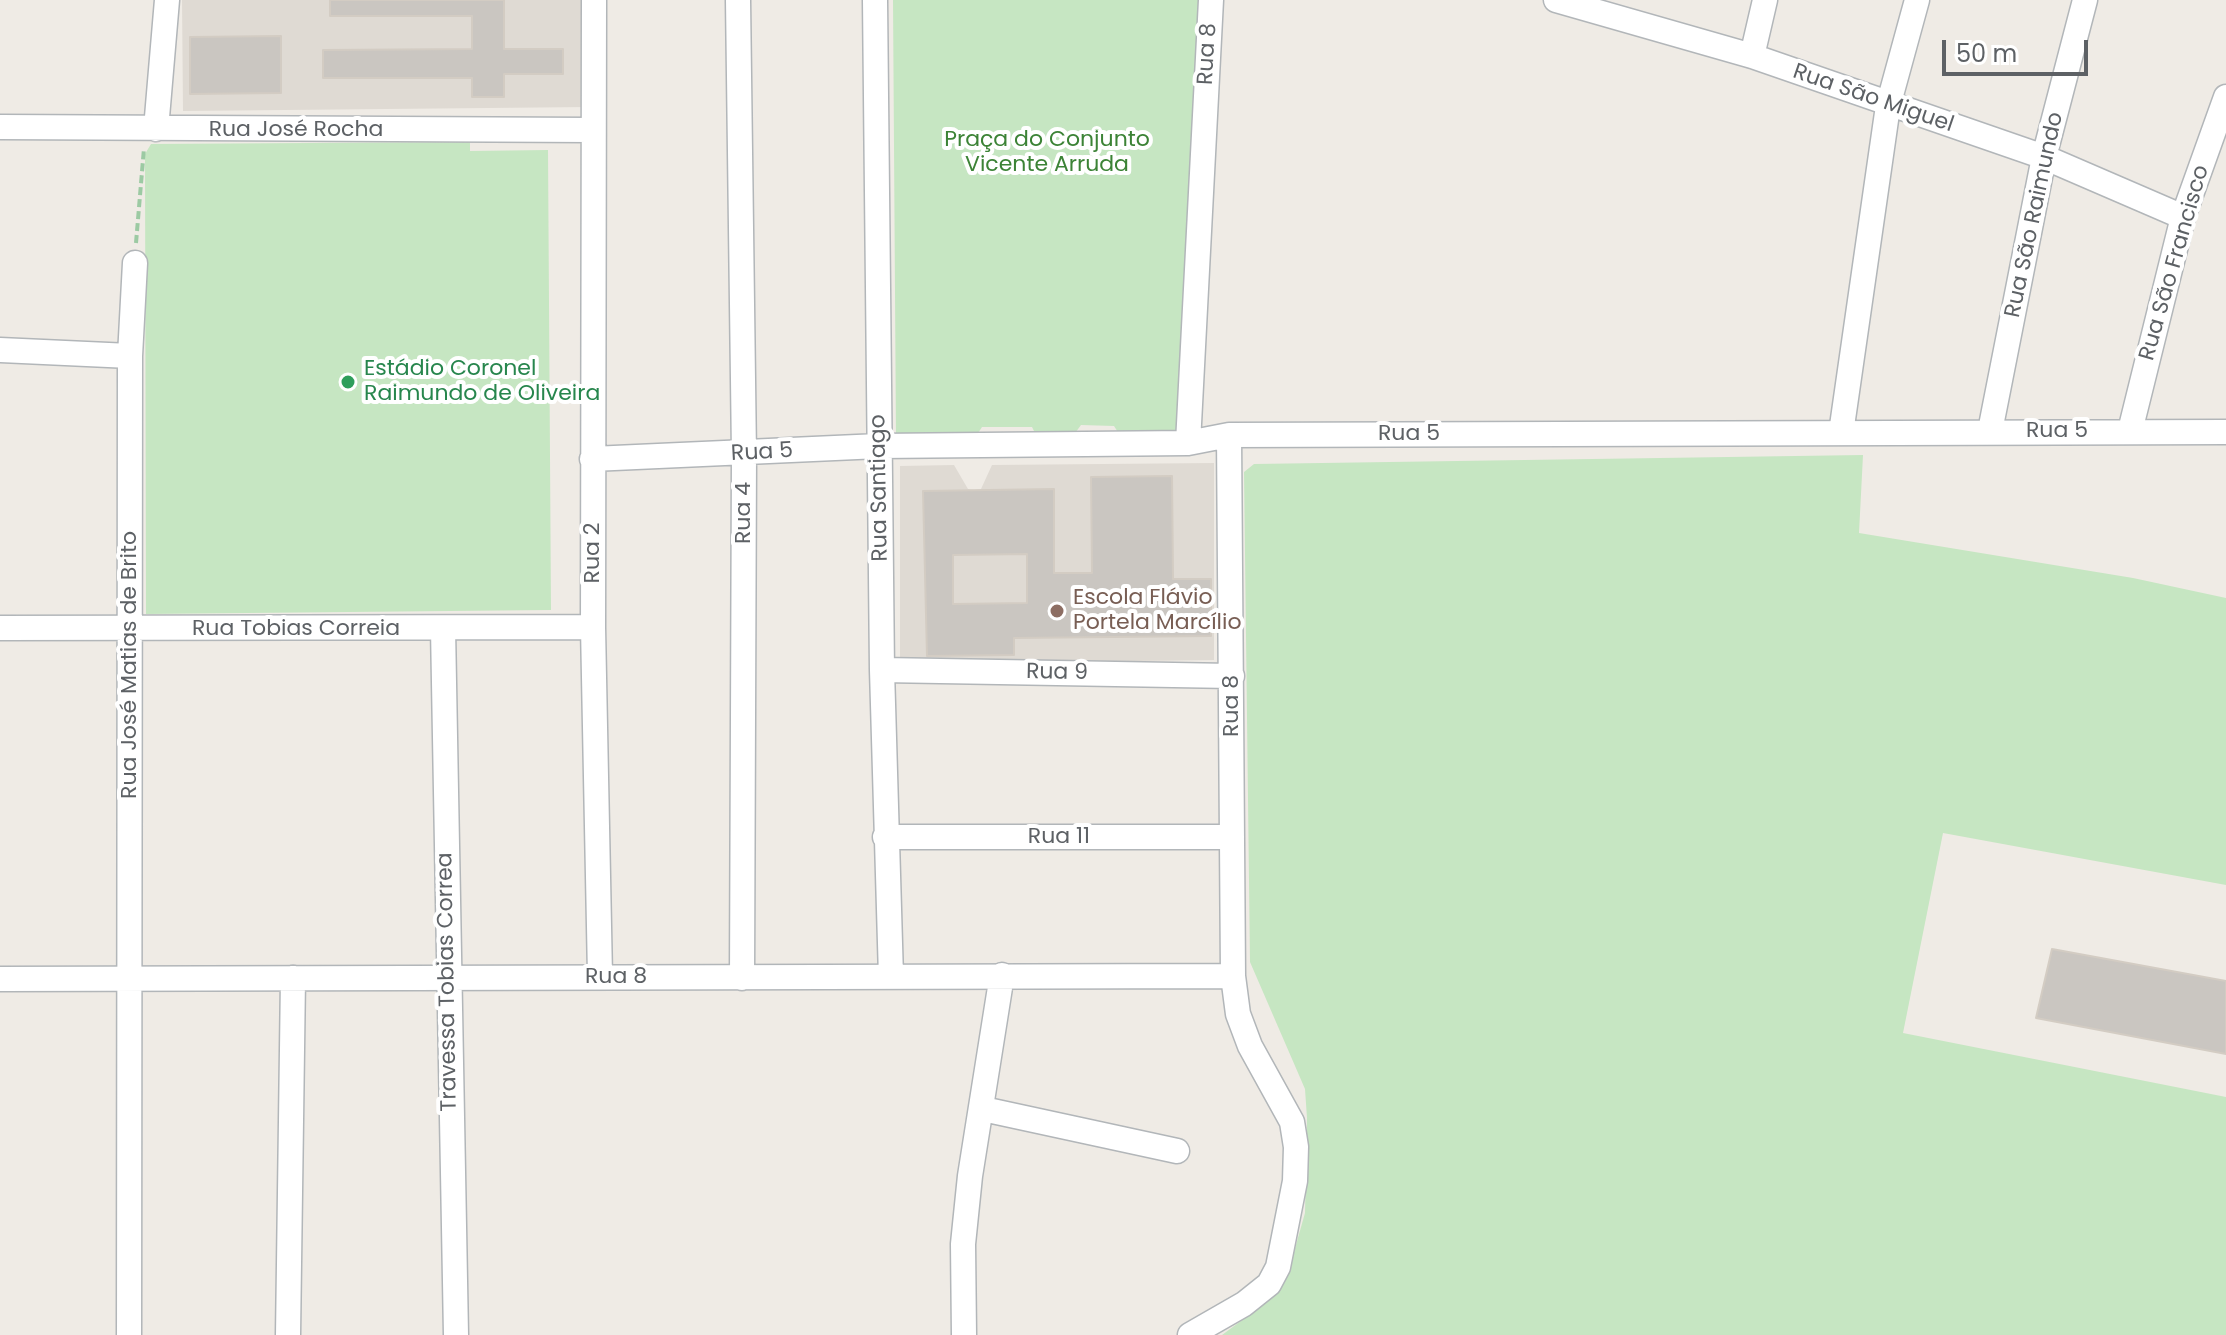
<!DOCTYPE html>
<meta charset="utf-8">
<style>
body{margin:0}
#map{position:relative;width:2226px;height:1335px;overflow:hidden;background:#efebe5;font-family:Poppins,sans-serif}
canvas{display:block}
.scale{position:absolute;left:1942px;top:40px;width:146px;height:36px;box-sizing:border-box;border:4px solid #5d6165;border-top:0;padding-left:10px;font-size:24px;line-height:28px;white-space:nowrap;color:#5d6165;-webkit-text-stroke:6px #fff;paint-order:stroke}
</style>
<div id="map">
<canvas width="2226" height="1335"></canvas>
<div class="scale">50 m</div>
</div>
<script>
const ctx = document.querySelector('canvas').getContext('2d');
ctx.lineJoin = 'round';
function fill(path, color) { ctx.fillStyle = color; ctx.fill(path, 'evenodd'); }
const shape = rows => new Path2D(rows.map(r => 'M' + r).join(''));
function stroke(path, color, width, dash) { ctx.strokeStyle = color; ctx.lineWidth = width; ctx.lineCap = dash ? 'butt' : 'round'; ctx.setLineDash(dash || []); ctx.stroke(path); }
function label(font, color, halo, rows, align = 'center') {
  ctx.font = font + ' Poppins,sans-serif'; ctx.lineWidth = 8; ctx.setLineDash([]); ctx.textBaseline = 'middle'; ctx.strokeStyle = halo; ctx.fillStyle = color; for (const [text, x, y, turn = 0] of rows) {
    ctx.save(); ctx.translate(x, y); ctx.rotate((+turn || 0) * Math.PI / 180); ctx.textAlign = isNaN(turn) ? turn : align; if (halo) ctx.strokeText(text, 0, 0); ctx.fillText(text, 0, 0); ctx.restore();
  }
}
fill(shape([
 [182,0,588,0,589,107,183,111],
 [1214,463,1214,660,900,664,900,466,954,465,968,489,974,490,981,489,992,465]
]), '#dfdad3');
fill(shape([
 [893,0,1209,0,1181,434,1123,440,1114,426,1081,425,1070,440,1039,441,1032,427,982,427,973,441,896,438],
 [470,142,470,151,548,150,551,610,146,614,145,154,151,144],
 [1863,455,1859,533,2133,578,2226,598,2226,885,1943,833,1903,1033,2226,1097,2226,1335,1222,1335,1249,1315,1288,1273,1305,1213,1307,1118,1305,1089,1250,962,1244,472,1254,464]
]), '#c6e6c2');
const building = shape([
 [330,0,504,0,504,49,563,49,563,74,504,74,504,97,472,97,472,78,323,78,323,50,472,49,472,16,330,16,330,0],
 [281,36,281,93,190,94,190,37,281,36],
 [1172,476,1173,579,1211,579,1211,636,1014,638,1014,655,927,656,923,491,1054,489,1054,573,1092,573,1091,477,1172,476],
 [1027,554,1027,603,953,604,953,555,1027,554],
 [2052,949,2226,981,2226,1054,2036,1018,2052,949]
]);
fill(building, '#cac6c1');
stroke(building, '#d3ccc3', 2);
const minor = shape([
 [594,0,593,627,600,976],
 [738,0,744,455,742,978],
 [875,0,882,670,891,977],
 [1556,0,1752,56,2044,157,2183,217],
 [1752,56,1765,0],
 [0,127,591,130],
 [156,129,167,0],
 [0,350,130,356],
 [1990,431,2044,157,2085,0],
 [2130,431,2183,217,2226,97],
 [1841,433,1888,106,1917,0],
 [1188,443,1211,0],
 [592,459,879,446,1188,443,1229,435,2226,432],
 [0,628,593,627],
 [443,628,456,1335],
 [882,670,1232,676],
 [885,837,1232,837],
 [0,979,1233,976],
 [983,1109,1177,1151],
 [129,1335,130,356,135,263],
 [288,1335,293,978],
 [964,1335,963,1244,970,1176,1002,975],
 [1190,1335,1244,1304,1269,1284,1278,1267,1295,1181,1296,1147,1292,1122,1250,1046,1238,1014,1233,976,1229,435]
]);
stroke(minor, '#b2b6b9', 27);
stroke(shape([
 [136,243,144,148]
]), '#9ccaa3', 4, [8, 4]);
stroke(minor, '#fff', 24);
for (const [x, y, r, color] of [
 [348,382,8,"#2e9e5b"],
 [1057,611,8,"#8d6e63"]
]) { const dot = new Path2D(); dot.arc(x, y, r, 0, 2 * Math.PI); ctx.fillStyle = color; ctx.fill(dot); stroke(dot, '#fff', 3); }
label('22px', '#5d6165', '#fff', [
 ["Rua 8",1208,54,-87],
 ["Rua São Miguel",1873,99,19],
 ["Rua José Rocha",296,130],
 ["Rua São Raimundo",2035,215,-78],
 ["Rua São Francisco",2175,263,-74],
 ["Rua 5",2057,431],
 ["Rua 5",1409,434],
 ["Rua 5",762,453,-3],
 ["Rua Santiago",880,488,-91],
 ["Rua 4",744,513,-90],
 ["Rua 2",593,553,-90],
 ["Rua Tobias Correia",296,629],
 ["Rua José Matias de Brito",130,665,-90],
 ["Rua 9",1057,673,1],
 ["Rua 8",1232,706,-90],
 ["Rua 11",1059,837],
 ["Rua 8",616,977],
 ["Travessa Tobias Correa",448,982,-91]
]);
label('22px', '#3c8336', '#fff', [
 ["Praça do Conjunto",1047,140],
 ["Vicente Arruda",1047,165]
]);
label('22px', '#27864d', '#fff', [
 ["Estádio Coronel",364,369],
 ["Raimundo de Oliveira",364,394]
], 'left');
label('22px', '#785e54', '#fff', [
 ["Escola Flávio",1073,598],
 ["Portela Marcílio",1073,623]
], 'left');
</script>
